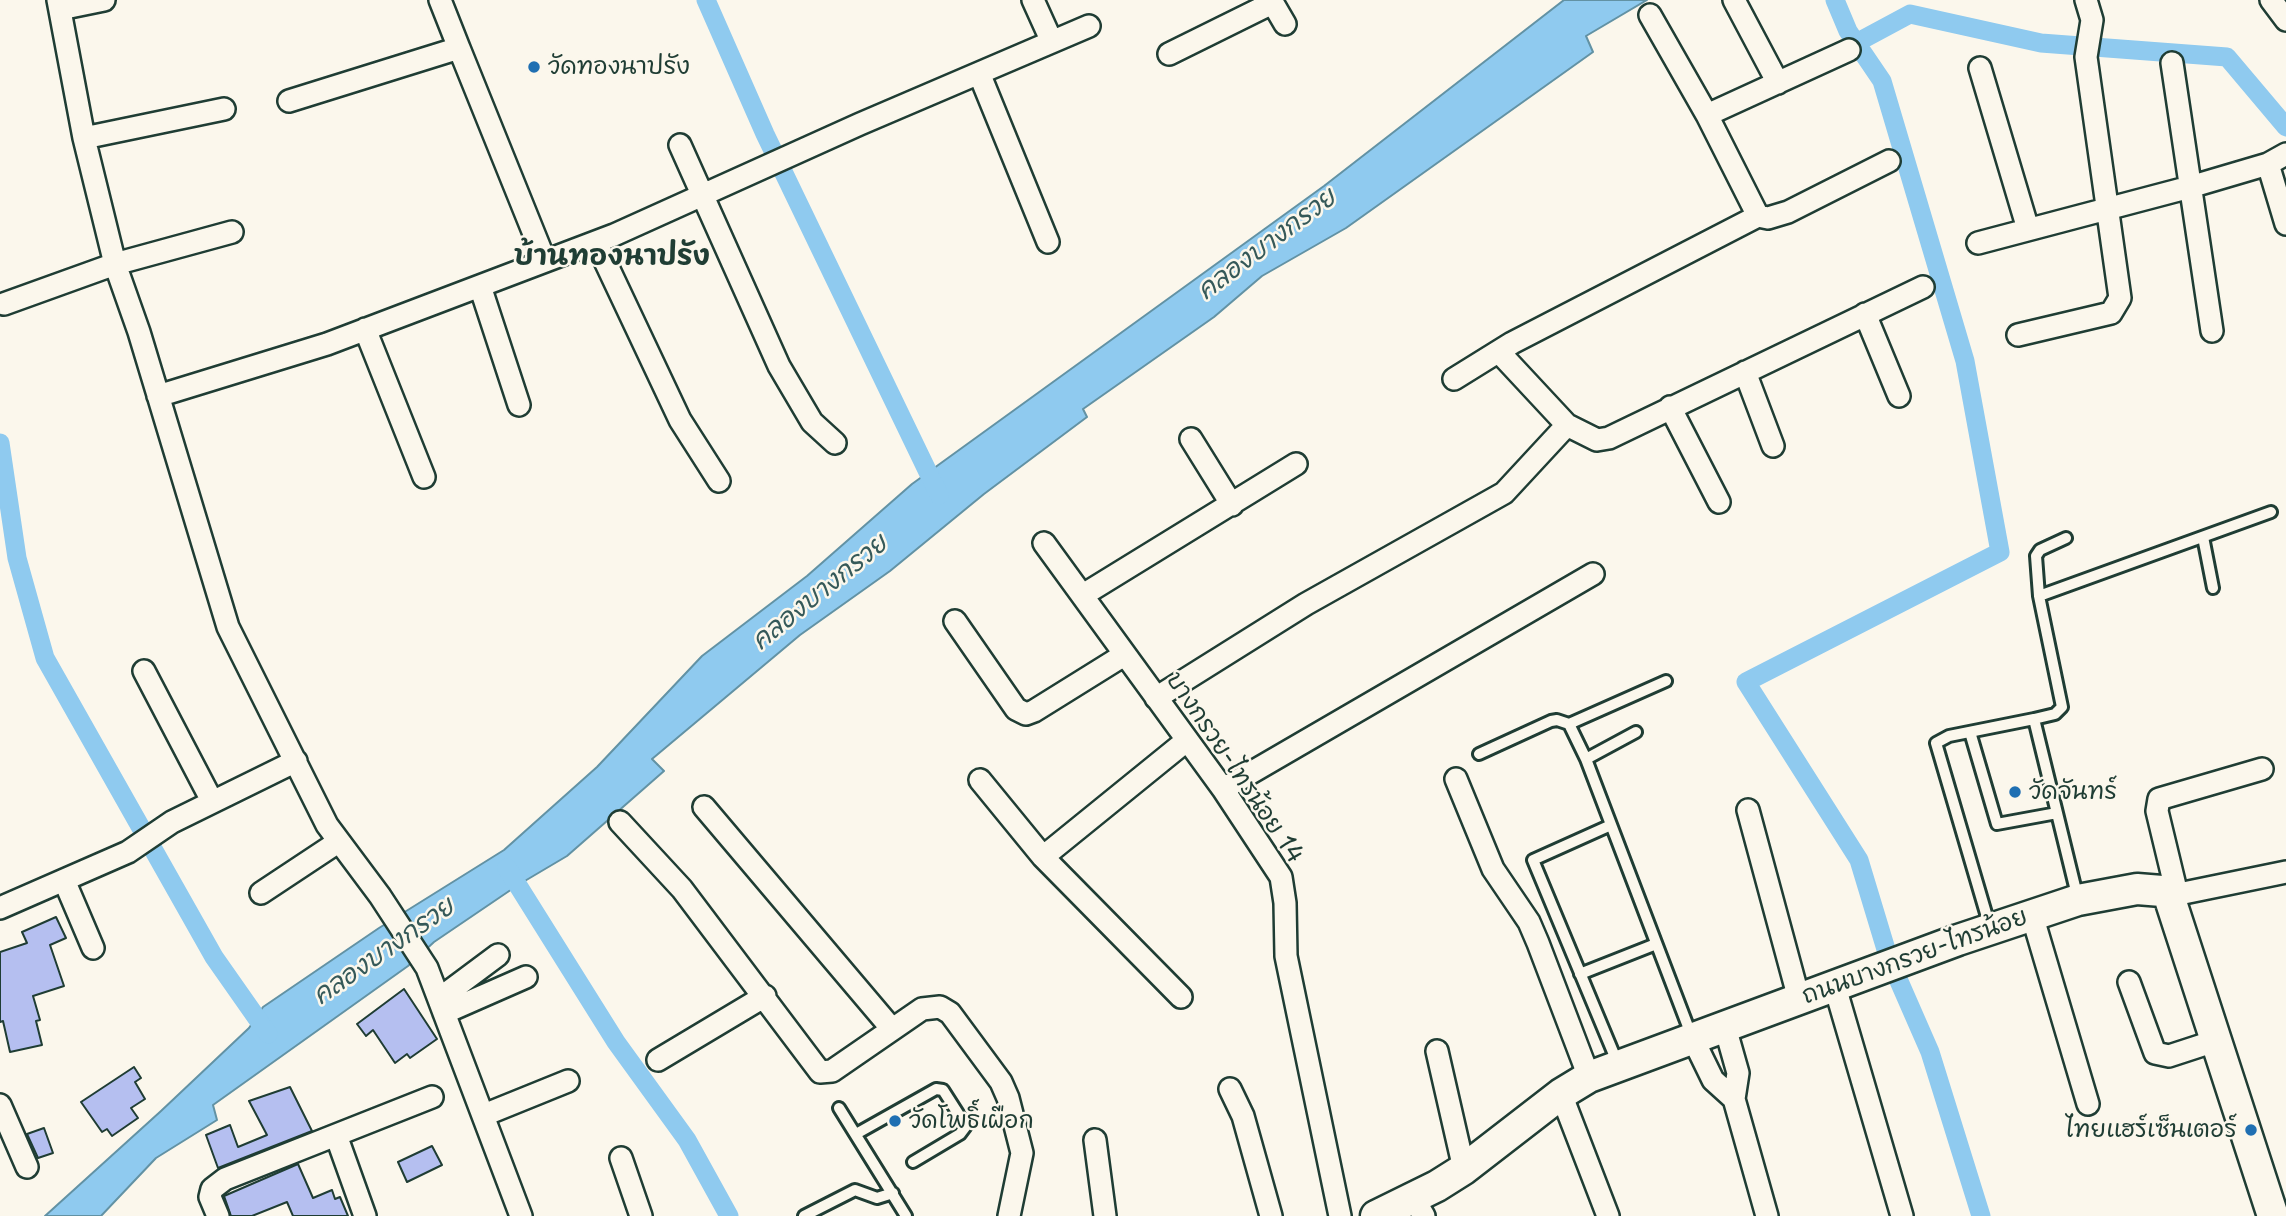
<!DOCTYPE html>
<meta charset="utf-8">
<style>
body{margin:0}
canvas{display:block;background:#fbf7ec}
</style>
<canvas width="2286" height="1216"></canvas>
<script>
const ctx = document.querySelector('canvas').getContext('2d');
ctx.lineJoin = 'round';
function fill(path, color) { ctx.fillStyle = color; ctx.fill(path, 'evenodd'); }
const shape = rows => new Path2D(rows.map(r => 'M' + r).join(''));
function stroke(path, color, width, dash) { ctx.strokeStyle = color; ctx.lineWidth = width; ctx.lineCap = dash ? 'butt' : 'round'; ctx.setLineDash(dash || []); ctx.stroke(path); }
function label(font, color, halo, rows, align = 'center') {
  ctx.font = font + ' "Playpen Sans","Playpen Sans Thai",sans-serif'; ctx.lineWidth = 5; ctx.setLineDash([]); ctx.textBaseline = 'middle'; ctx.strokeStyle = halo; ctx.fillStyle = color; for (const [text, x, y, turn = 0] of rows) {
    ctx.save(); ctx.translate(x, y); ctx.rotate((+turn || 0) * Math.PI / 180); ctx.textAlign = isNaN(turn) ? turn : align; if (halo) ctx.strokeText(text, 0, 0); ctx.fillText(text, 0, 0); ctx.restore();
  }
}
const water = shape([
 [1564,0,1647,0,1586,36,1593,52,1346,228,1262,276,1214,317,1083,409,1087,417,984,494,890,571,800,635,652,759,664,771,567,856,518,885,434,942,408,966,213,1105,217,1120,156,1158,101,1216,45,1216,161,1111,249,1028,263,1007,379,928,504,850,597,767,702,656,807,576,912,484,1324,186,1564,0]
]);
fill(water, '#8fcaef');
stroke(water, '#6292a4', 2);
stroke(shape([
 [706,0,765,134,939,495],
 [1835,0,1848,31,1882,81,1965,361,2000,552,1746,682,1859,860,1888,956,1930,1052,1981,1216],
 [1856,43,1910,14,2041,43,2227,57,2286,127],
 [0,443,17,558,45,658,214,957,268,1034],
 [507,868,616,1042,687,1140,729,1216]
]), '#8fcaef', 19);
const building = shape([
 [56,917,66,938,50,945,64,986,33,996,40,1020,36,1021,42,1045,10,1052,3,1021,0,1022,0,952,27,943,22,932,56,917],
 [404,989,437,1039,410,1058,407,1054,395,1063,373,1030,366,1036,357,1024,404,989],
 [134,1067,141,1078,135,1082,145,1099,131,1108,138,1118,112,1136,107,1129,102,1132,81,1102,134,1067],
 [290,1087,312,1131,218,1168,206,1135,230,1125,238,1147,267,1135,249,1101,290,1087],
 [44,1128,53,1153,38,1158,27,1134,44,1128],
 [432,1146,442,1165,407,1182,398,1162,432,1146],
 [298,1164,313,1198,332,1190,335,1199,340,1197,348,1216,293,1216,287,1202,252,1216,231,1216,224,1196,298,1164]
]);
fill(building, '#b5bff0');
stroke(building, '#1f3d34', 2);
const service = shape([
 [2203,537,2213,588],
 [2039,596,2036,556,2040,550,2066,538],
 [1569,724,1666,681],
 [1970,732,1997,824,2057,813],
 [1479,754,1551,721,1557,720,1569,724,1586,759,1692,1037],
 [1586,759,1636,732],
 [1611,825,1533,860,1618,1064],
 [2078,899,2034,719,2055,714,2062,707,2039,596,2271,512],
 [1990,927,1936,743,1949,736,2034,719],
 [1580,974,1656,944],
 [839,1108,906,1216],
 [856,1134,936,1089,943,1090,966,1126,960,1134,913,1162],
 [804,1216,855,1190,877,1198,893,1193]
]);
const minor = shape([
 [58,0,84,138,115,264,139,332,228,627,327,825,380,896,427,968,521,1216],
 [1033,0,1052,42],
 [1271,0,1285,24],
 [1734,0,1778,83],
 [2271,0,2286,20],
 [60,9,104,0],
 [1650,15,1707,115,1758,216],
 [459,48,545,261],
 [1169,54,1272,3],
 [2172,63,2212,331],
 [1980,68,2028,229],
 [979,73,1048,242],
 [289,101,459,48,440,0],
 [1707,115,1849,50],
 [84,138,224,109],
 [680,145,779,366,812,422,835,443],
 [2268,164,2286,224],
 [596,242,680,420,719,481],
 [1978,243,2190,187,2268,164,2286,154],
 [480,286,519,405],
 [4,304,115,264,232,232],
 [1865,314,1899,396],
 [365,329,424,477],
 [2018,335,2111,313,2120,298,2086,57,2092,20,2086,0],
 [1499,352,1567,425,1597,440,1609,438,1923,287],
 [1745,372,1773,446],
 [1454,379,1512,343,1758,216,1768,218,1788,212,1889,161],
 [158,396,327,344,614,235,860,124,1089,26],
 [1670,407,1719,502],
 [1191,439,1232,505],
 [1044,543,1223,789,1281,877,1285,903,1286,956,1340,1216],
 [1083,595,1296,464],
 [955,621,1016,709,1026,714,1034,711,1124,655],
 [144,671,212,801],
 [1156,698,1306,604,1504,493,1567,425],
 [1456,779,1493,869,1529,922,1538,943,1589,1077],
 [980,780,1043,857,1181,997],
 [1223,789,1593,574],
 [704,807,892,1029],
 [1748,810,1799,999],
 [620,822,682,889,820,1072,832,1071,922,1009,940,1007,950,1013,1001,1082,1008,1098,1022,1153,1009,1216],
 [1043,857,1186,741],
 [64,880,93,948],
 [261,893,338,842],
 [2177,894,2157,811,2159,799,2262,769],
 [2169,896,2286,872],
 [0,908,128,852,172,822,296,761],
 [2032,915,2088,1104],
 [2129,982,2155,1053,2169,1056,2215,1041],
 [1835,987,1902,1216],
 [439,999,498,955],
 [444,1013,526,977],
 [1725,1027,1738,1073,1734,1099,1767,1216],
 [1693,1039,1713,1080,1734,1099],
 [1437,1051,1464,1169],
 [658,1060,765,996],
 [1230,1089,1243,1116,1271,1216],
 [1561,1094,1608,1216],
 [0,1105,27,1167],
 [484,1115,568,1081],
 [1095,1140,1105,1216],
 [621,1158,641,1216],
 [1414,1199,1424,1216],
 [218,1216,210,1197,212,1189,225,1179,336,1135],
 [365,1216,336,1135,432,1097]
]);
const secondary = shape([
 [1376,1216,1437,1186,1464,1169,1561,1094,1589,1077,1958,940,2078,900,2137,889,2162,891,2169,896,2273,1216]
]);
stroke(service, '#1f3d34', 16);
stroke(minor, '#1f3d34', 26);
stroke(secondary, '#1f3d34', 35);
stroke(service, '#fbf7ec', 10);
stroke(minor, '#fbf7ec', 21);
stroke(secondary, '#fbf7ec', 30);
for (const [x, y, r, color] of [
 [534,67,7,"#1f6fb2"],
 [2015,792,7,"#1f6fb2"],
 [895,1121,7,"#1f6fb2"],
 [2251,1130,7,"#1f6fb2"]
]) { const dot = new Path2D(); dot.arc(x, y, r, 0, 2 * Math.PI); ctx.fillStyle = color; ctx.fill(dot); stroke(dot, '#fbf7ec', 2.5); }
label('24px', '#1f3d34', '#fbf7ec', [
 ["วัดทองนาปรัง",548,67],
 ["วัดจันทร์",2029,792],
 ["วัดโพธิ์เผือก",909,1121],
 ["ไทยแฮร์เซ็นเตอร์",2237,1130,"right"]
], 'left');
label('24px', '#1f3d34', '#fbf7ec', [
 ["บางกรวย-ไทรน้อย 14",1234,768,56],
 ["ถนนบางกรวย-ไทรน้อย",1915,957,-20]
]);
label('italic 26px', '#355959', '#fbf7ec', [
 ["คลองบางกรวย",1267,245,-37],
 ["คลองบางกรวย",820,593,-39],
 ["คลองบางกรวย",384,952,-35]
]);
label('bold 28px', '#1f3d34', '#fbf7ec', [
 ["บ้านทองนาปรัง",612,257]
]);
</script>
